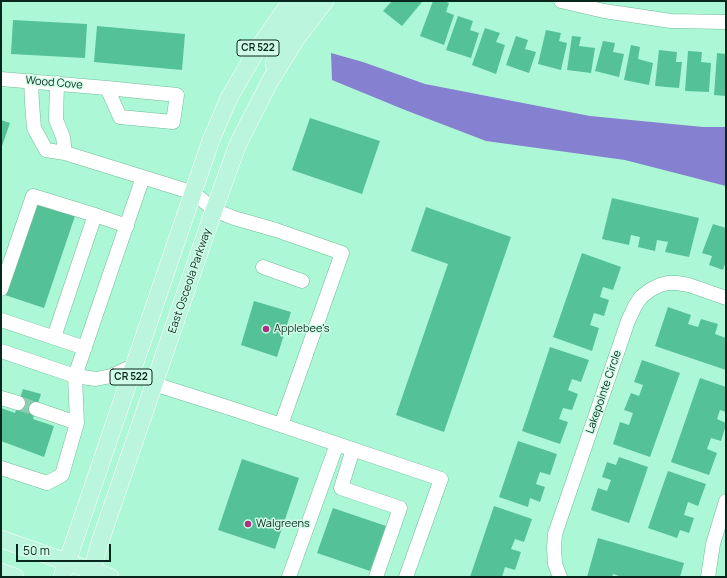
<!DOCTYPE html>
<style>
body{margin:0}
#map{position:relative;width:727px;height:578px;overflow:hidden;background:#acf7d5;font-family:Manrope,sans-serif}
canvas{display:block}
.frame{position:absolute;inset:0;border:2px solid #08271c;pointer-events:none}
.scale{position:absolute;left:16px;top:544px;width:95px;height:18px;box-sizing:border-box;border:2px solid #08271c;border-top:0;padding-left:5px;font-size:12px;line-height:14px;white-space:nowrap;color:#08271c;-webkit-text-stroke:3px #d1fde8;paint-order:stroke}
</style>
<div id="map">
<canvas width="727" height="578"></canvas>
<div class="frame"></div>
<div class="scale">50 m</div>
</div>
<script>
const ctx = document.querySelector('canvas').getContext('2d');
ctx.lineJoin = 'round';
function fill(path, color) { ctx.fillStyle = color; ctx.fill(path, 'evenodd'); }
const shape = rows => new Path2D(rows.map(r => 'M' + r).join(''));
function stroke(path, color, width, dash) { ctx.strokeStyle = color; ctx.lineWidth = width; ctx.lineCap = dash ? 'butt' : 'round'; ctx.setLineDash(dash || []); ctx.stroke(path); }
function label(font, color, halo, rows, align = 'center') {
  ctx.font = font + ' Manrope,sans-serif'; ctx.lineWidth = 3; ctx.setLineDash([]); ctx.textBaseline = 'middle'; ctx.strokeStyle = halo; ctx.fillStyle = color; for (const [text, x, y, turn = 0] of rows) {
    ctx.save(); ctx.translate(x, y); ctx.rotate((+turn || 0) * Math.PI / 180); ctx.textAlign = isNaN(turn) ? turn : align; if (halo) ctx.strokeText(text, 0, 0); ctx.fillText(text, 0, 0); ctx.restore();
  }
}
fill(shape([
 [331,53,363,62,425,84,590,116,703,127,726,127,726,186,625,160,486,141,405,110,332,80]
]), '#8580d0');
fill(shape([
 [392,1,421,1,422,2,402,26,383,11],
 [433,1,443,1,449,3,446,12,454,15,444,45,420,36],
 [458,16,473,21,470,30,479,33,471,58,446,50],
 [13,20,87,24,85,58,11,54],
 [97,26,185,34,182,70,94,62],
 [485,28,500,33,496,42,505,45,496,74,472,65],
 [546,30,561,33,559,41,567,43,561,70,538,64],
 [516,36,528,40,525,49,536,52,529,73,506,65],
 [572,36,581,37,579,46,595,48,591,73,567,70],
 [603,41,615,43,613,52,624,54,619,77,595,71],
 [631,45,640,47,638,59,653,63,649,85,624,80],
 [659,50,677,52,676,62,682,62,679,88,655,86],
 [688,51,702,52,701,62,711,63,709,92,685,91],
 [717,53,726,54,726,96,714,95],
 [310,118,380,141,362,194,292,170],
 [1,120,10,123,1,149],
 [612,198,699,218,689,257,665,252,668,242,657,240,655,251,638,247,640,237,631,235,629,245,602,239],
 [33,202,75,216,44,308,2,294],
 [426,207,511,237,444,432,396,415,448,264,411,251],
 [713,224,726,228,726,261,723,270,709,265,712,256,702,253],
 [582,253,621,267,613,290,603,287,600,297,609,300,604,316,594,313,590,325,599,328,592,351,553,337],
 [254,301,291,312,277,357,241,345],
 [668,307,691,315,688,324,698,327,701,319,718,324,715,334,726,338,726,370,655,346],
 [550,347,589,360,581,382,572,379,568,390,578,394,572,410,563,408,559,419,568,422,560,444,522,431],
 [642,360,680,373,650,457,613,444,620,422,629,425,633,413,624,410,631,393,639,396,643,385,634,382],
 [700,378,726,387,726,412,720,410,717,419,726,423,726,425,721,441,711,438,707,449,717,453,709,475,671,462],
 [23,389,41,394,33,419,54,426,44,457,1,441,1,408,15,413],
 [518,441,557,454,550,475,540,472,536,484,545,487,540,502,530,498,528,507,499,497],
 [619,457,648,467,629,523,591,510,598,488,607,491,611,480,602,477,607,462,616,465],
 [242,459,299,478,275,549,218,530],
 [668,471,706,484,698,506,688,502,684,515,694,518,689,533,680,530,677,538,648,528],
 [494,506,532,519,524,542,515,539,511,549,521,552,515,570,505,567,502,577,470,577],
 [333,508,386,526,370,571,317,553],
 [598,538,684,563,680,577,622,577,613,574,612,577,587,577]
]), '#55c197');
stroke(shape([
 [18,403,36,409]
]), '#8bcdb0', 14, [14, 7]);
const minor = shape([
 [561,1,604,11,671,21,726,22],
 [1,79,107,88,177,95,173,122,120,117,107,88],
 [31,81,32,103,34,128,46,150,65,153,194,193,214,210,234,218,276,230,342,253,281,425],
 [57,83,56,120,63,137,65,153],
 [263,267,302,281],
 [1,289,33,196,95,215],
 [1,320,85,348],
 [54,337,95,215,127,226],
 [1,351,75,376,96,379,111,376,135,365],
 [154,384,236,410,441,479,406,577],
 [1,398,18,403],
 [36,409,77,423],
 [353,449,341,488,400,508,376,577],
 [1,468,47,483,62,475,77,423,75,376,143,177],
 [289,577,337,444],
 [560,577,555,564,554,548,555,534,628,321,635,306,641,297,650,290,660,285,668,283,677,283,689,285,726,298],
 [708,577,713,544,726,501]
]);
const major = shape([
 [274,64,281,39,309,2],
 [1,539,110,577],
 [1,572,15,577],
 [62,577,211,140,229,98,255,53,291,1],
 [90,577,100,542,166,349,214,210,238,144,270,81,296,39,325,1]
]);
stroke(minor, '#72bb9b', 15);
stroke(major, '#fff', 18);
stroke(minor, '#fff', 14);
stroke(major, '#bcf5dd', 17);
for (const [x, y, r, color] of [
 [266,329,4,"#ac3081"],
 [248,524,4,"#ac3081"]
]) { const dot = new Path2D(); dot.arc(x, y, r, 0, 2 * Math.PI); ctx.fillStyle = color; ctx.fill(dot); stroke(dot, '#d1fde8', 1.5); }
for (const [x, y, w] of [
 [258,48,42],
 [131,377,42]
]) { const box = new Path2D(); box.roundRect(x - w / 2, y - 8, w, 16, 3); ctx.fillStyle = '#d1fde8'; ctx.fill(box); stroke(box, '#08271c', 1); }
label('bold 10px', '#08271c', null, [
 ["CR 522",258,48],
 ["CR 522",131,377]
]);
label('11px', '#08271c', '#d1fde8', [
 ["Wood Cove",54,83,5],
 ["East Osceola Parkway",190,281,-71],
 ["Lakepointe Circle",604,392,-71]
]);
label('11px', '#08271c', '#d1fde8', [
 ["Applebee's",274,329],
 ["Walgreens",256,524]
], 'left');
</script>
